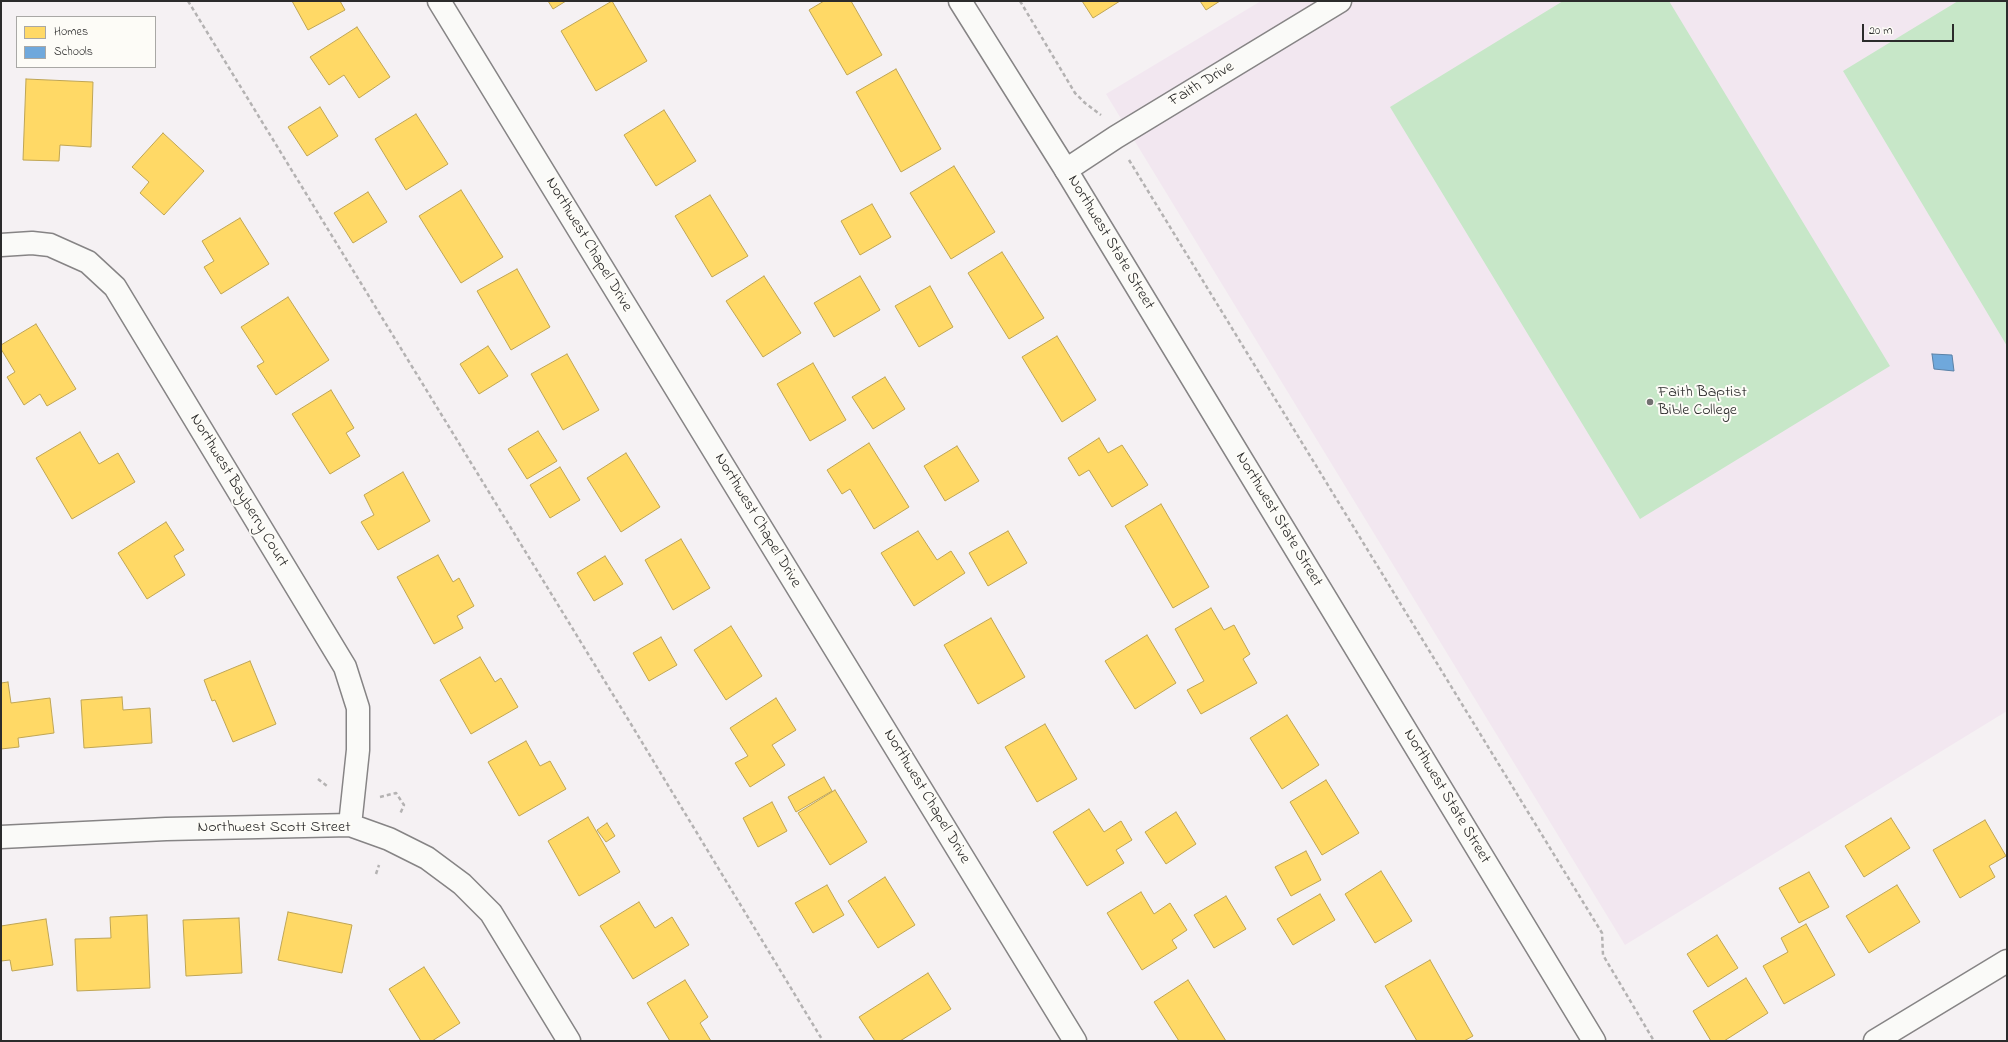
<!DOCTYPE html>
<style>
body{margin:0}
#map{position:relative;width:2008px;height:1042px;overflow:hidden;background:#f5f1f3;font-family:"Indie Flower",sans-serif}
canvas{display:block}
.frame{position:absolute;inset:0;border:2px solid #2b2b2b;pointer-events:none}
.legend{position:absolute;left:16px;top:16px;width:140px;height:52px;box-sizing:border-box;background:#fdfcf7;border:1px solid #a9a8a5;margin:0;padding:5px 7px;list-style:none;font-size:12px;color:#2b2b2b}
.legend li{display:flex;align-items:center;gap:8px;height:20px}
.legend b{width:20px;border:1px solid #a9a8a5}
.scale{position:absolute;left:1862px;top:24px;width:92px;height:18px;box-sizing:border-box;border:2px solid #2b2b2b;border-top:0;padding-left:5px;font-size:12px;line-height:14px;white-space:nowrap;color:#2b2b2b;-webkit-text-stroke:3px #fdfcf7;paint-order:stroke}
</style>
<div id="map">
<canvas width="2008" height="1042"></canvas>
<div class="frame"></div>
<ul class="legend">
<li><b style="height:11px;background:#ffd966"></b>Homes</li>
<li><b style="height:11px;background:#6fa8dc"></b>Schools</li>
</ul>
<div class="scale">20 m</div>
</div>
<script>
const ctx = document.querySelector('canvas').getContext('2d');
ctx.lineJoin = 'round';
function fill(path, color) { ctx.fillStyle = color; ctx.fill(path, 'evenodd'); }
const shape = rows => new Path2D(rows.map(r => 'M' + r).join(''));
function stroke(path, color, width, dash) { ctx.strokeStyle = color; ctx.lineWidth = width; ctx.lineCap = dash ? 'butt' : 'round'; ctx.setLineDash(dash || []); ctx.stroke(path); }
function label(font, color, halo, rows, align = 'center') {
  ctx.font = font + ' "Indie Flower",sans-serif'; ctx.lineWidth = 4; ctx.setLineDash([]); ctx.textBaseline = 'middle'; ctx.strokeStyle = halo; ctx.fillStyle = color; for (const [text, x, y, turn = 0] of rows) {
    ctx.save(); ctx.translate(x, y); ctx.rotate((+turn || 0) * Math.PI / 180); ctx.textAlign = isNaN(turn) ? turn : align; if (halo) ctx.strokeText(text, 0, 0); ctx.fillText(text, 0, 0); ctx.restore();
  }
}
fill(shape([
 [1261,1,2007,1,2007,711,1625,945,1106,94]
]), '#f2e7f0');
fill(shape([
 [1563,1,1669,1,1890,366,1640,519,1390,107],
 [1958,1,2007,1,2007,346,1843,71]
]), '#c7e7c8');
const homes = shape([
 [292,1,340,1,345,10,308,30,292,1],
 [548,1,566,1,553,9,548,1],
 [612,1,647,61,596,91,561,31,612,1],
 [824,1,851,1,882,55,847,75,809,10,824,1],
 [1082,1,1120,1,1093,18,1082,1],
 [1200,1,1220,1,1206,10,1200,1],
 [357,27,390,77,359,98,344,75,329,85,310,57,357,27],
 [896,69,941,149,901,172,856,92,896,69],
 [26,79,93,82,91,147,60,145,59,161,23,160,26,79],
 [320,107,338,136,307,156,288,127,320,107],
 [664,110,696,161,656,186,624,135,664,110],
 [416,114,448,164,406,190,375,139,416,114],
 [163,133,204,171,164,215,140,193,149,182,132,167,163,133],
 [954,166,995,232,951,259,910,193,954,166],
 [461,190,503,257,461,283,419,216,461,190],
 [368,192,387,222,353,243,334,213,368,192],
 [710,195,748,256,712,277,675,216,710,195],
 [872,204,891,237,860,255,841,221,872,204],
 [240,218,269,264,221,294,204,267,214,261,202,241,240,218],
 [1002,252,1044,318,1009,339,968,273,1002,252],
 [517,269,550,327,511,350,477,291,517,269],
 [764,276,801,333,763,357,726,301,764,276],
 [860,276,880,310,834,337,814,303,860,276],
 [930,286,953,327,919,347,895,306,930,286],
 [288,297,329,360,276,395,257,366,264,362,241,327,288,297],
 [36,324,76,389,47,406,40,394,24,405,7,377,15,372,1,349,1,345,36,324],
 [1057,336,1096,400,1062,422,1022,357,1057,336],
 [488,346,508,376,479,394,460,364,488,346],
 [567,354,599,410,563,430,531,374,567,354],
 [813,363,846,420,810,441,777,384,813,363],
 [885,377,905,409,873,429,852,397,885,377],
 [331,390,354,428,346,433,360,456,330,474,292,414,331,390],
 [538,431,557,461,527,479,508,449,538,431],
 [80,432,99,464,118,453,135,482,72,519,36,458,80,432],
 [1099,438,1108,453,1122,445,1148,485,1112,507,1089,470,1079,476,1068,458,1099,438],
 [869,443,909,507,874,529,850,489,842,494,827,470,869,443],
 [957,446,979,481,945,501,924,466,957,446],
 [626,453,660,507,621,532,587,478,626,453],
 [560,467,580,500,550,518,530,485,560,467],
 [403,472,430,521,378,550,361,522,374,515,364,495,403,472],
 [1161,504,1209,587,1173,608,1125,526,1161,504],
 [166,522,184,550,174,556,185,575,147,599,118,553,166,522],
 [918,531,937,560,951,551,965,573,914,606,881,553,918,531],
 [1008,531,1027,563,988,586,969,553,1008,531],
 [681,539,710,588,673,610,645,560,681,539],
 [438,555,453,582,459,578,474,606,457,616,463,628,434,644,397,577,438,555],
 [605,556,623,584,594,601,577,573,605,556],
 [1211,608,1224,630,1234,625,1250,654,1243,659,1257,683,1201,714,1187,690,1204,681,1175,629,1211,608],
 [991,618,1025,677,978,704,944,645,991,618],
 [731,626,762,676,726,700,694,650,731,626],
 [1147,635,1176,683,1135,709,1105,661,1147,635],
 [661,637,677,665,649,681,633,653,661,637],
 [480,657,495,682,501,678,518,707,471,734,440,680,480,657],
 [250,661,276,724,233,742,215,700,212,701,204,680,250,661],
 [8,682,11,703,50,698,54,733,18,738,19,747,1,749,1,683,8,682],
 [122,697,123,710,150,708,152,743,84,748,81,700,122,697],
 [776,698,796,730,772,745,785,765,750,787,735,763,748,756,730,728,776,698],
 [1287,715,1319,765,1282,789,1250,738,1287,715],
 [1045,724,1077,779,1037,802,1005,747,1045,724],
 [526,741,540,766,550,761,566,789,519,816,488,762,526,741],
 [824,777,832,791,796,812,788,797,824,777],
 [1326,780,1359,833,1322,855,1290,802,1326,780],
 [835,790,867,842,830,865,798,813,835,790],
 [772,802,787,831,758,847,743,818,772,802],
 [1089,809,1104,832,1121,821,1132,840,1116,850,1124,863,1087,886,1053,832,1089,809],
 [1176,812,1196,844,1166,864,1145,832,1176,812],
 [588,817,620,872,579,896,548,841,588,817],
 [1891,818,1910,848,1864,877,1845,846,1891,818],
 [1985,820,2006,856,1989,866,1995,877,1960,898,1933,850,1985,820],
 [607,823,615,836,606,842,597,830,607,823],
 [1306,851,1321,880,1291,896,1275,867,1306,851],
 [1381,871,1412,921,1375,943,1345,894,1381,871],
 [1809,872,1829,907,1799,923,1779,888,1809,872],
 [885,877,915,925,878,948,848,901,885,877],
 [827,885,844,915,813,933,795,903,827,885],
 [1897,885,1920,922,1869,953,1846,916,1897,885],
 [1141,892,1154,914,1170,903,1187,930,1172,940,1177,948,1142,970,1107,913,1141,892],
 [1320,894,1335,920,1293,945,1277,919,1320,894],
 [1226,896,1246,929,1214,948,1194,915,1226,896],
 [639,902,655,928,672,917,689,945,633,979,600,926,639,902],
 [288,912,352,925,342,973,278,960,288,912],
 [147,915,150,988,77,991,75,939,111,938,110,917,147,915],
 [239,918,242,973,186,976,183,920,239,918],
 [46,919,53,965,12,971,10,960,1,961,1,926,46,919],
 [1806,924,1835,975,1784,1004,1763,966,1788,952,1781,938,1806,924],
 [1717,935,1738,968,1708,987,1687,954,1717,935],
 [1430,960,1473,1036,1464,1041,1417,1041,1385,986,1430,960],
 [424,967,460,1023,432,1041,421,1041,389,989,424,967],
 [928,973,951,1009,900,1041,875,1041,859,1017,928,973],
 [1746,978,1768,1013,1724,1041,1711,1041,1693,1011,1746,978],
 [685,980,708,1017,700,1023,711,1041,670,1041,647,1003,685,980],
 [1188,980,1226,1041,1179,1041,1154,1002,1188,980]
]);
fill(homes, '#ffd966');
stroke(homes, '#bfa554', 1);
const schools = shape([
 [1932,354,1952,355,1954,371,1934,369,1932,354]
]);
fill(schools, '#6fa8dc');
stroke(schools, '#5b82a7', 1);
const minor = shape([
 [439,1,1075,1041],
 [1066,170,1116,137,1340,1],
 [1,245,32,243,50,245,88,262,115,287,345,667,358,708,358,750,350,825],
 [1,837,166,829,350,825,389,839,427,858,462,884,491,913,569,1041]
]);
const tertiary = shape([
 [1875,1041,2007,961]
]);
const secondary = shape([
 [960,1,1066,170,1594,1041]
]);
stroke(minor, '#868485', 25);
stroke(tertiary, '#868485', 25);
stroke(secondary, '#868485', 25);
stroke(shape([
 [188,1,620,706,823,1041],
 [1020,1,1075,93,1085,103,1101,115],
 [1129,160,1602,933,1603,955,1654,1041],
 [318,779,327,786],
 [380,797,396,793,404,805,400,814],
 [376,874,379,865]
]), '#b4b2b2', 2.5, [4, 3]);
stroke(minor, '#fafaf8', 22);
stroke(tertiary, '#fafaf8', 22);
stroke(secondary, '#fafaf8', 22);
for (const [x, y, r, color] of [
 [1650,402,4,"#727071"]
]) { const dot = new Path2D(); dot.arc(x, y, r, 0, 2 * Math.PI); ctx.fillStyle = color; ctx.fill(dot); stroke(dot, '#fdfcf7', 1.5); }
label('16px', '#2b2b2b', '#fdfcf7', [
 ["Faith Drive",1202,85,-31],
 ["Northwest State Street",1110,243,59],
 ["Northwest Chapel Drive",588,245,59],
 ["Northwest Bayberry Court",238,491,59],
 ["Northwest State Street",1278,520,59],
 ["Northwest Chapel Drive",757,521,59],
 ["Northwest Chapel Drive",926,797,59],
 ["Northwest State Street",1446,797,59],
 ["Northwest Scott Street",274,828]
]);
label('16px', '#2b2b2b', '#fdfcf7', [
 ["Faith Baptist",1658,393],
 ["Bible College",1658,411]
], 'left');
</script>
